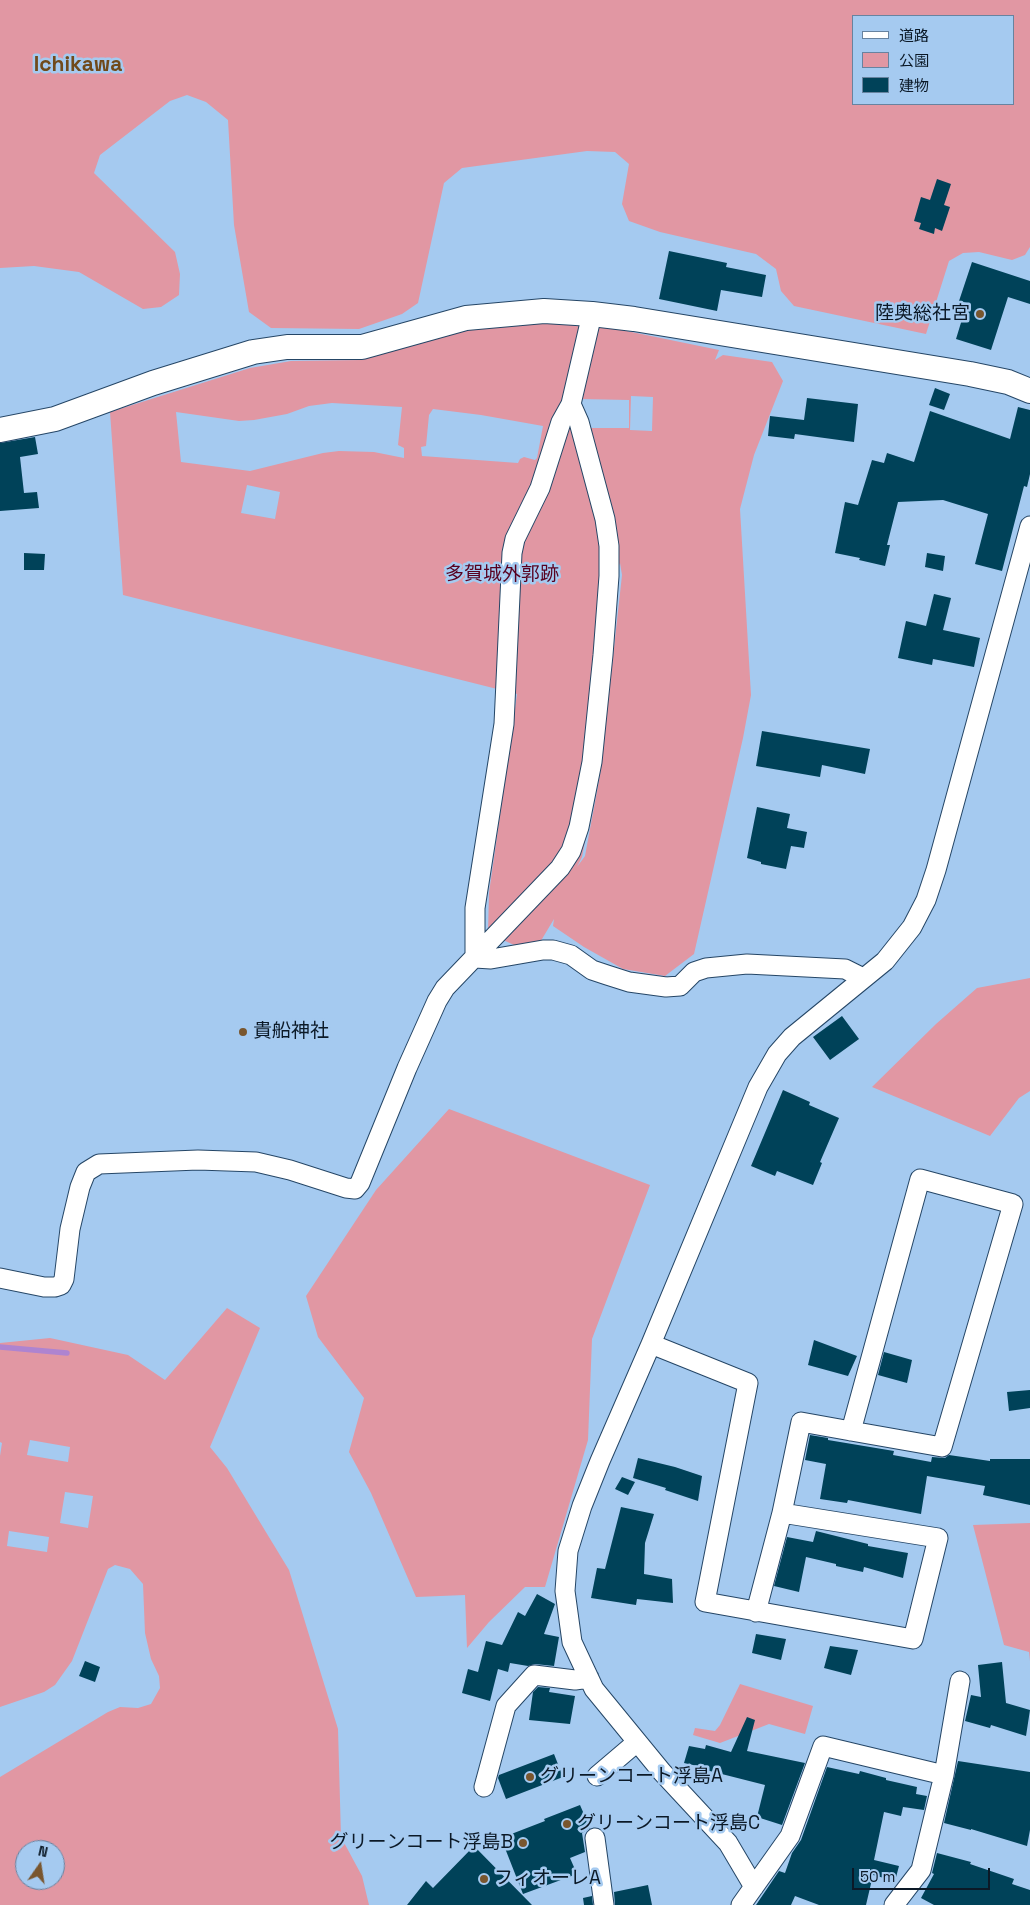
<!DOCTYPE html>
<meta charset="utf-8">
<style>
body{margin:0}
#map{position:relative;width:1030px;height:1905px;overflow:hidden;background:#a5caf0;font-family:"Space Grotesk","Noto Sans JP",sans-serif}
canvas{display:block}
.legend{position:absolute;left:852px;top:15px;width:162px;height:90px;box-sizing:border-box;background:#a5caf0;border:1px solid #6783a0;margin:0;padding:6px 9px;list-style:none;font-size:15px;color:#0b1927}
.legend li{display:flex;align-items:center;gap:10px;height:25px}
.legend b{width:25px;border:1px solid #6783a0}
.north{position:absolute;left:15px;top:1840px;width:50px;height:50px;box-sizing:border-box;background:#a5caf0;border:1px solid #6783a0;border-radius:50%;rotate:13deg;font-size:14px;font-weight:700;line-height:20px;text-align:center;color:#0b1927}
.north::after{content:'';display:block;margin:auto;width:18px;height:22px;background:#79562e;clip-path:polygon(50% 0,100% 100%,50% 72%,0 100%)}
.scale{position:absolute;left:852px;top:1868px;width:138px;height:22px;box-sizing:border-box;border:2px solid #0b1927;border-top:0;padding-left:6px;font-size:15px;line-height:18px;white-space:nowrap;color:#0b1927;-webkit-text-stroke:4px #a5caf0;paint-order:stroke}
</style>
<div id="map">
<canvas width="1030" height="1905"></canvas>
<ul class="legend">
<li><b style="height:6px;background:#fff"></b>道路</li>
<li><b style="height:14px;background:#e197a3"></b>公園</li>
<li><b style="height:14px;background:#004259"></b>建物</li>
</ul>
<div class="north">N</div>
<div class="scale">50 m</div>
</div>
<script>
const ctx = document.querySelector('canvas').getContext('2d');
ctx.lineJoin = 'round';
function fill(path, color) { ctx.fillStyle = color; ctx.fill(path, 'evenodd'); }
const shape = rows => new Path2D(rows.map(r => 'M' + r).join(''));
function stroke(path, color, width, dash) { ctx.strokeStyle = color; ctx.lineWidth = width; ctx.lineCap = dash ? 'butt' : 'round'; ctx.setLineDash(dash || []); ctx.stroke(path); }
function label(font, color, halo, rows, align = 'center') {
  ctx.font = font + ' "Space Grotesk","Noto Sans JP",sans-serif'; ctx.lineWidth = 5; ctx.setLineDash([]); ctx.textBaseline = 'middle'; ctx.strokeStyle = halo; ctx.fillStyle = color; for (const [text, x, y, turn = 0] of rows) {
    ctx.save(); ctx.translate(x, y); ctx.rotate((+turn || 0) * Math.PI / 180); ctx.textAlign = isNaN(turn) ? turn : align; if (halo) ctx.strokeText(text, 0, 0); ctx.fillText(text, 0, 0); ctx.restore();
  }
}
fill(shape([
 [0,0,1030,0,1030,247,1025,255,1012,260,979,252,963,253,949,261,926,334,794,306,781,291,776,269,756,254,660,232,629,221,622,204,629,164,615,152,587,151,462,168,444,183,418,303,402,314,359,329,271,328,249,312,234,225,228,120,206,102,187,95,170,101,100,155,94,173,175,252,180,274,179,295,161,307,143,309,79,272,34,266,0,268],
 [854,16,1014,16,1014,104,854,104],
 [583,322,719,350,715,360,723,355,772,362,783,381,754,455,740,509,751,695,743,738,694,954,665,976,623,969,584,947,553,926,554,919,539,944,514,945,488,933,489,893,517,694,123,595,110,412,250,368,291,361,361,360,453,333,493,326],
 [631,396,653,397,652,431,630,430],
 [580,399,629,400,629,428,589,428],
 [332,403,402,407,398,445,404,448,404,458,374,452,339,451,323,453,250,471,181,462,176,412,239,421,254,420,287,414,309,406],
 [433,409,481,415,543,426,537,458,535,460,524,457,520,459,518,463,422,456,421,447,426,446,429,415],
 [247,485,280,492,275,519,241,513],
 [620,563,622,575,600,775,585,856,577,867,582,857,600,763,617,571],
 [1030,978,1030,1091,1019,1098,990,1136,872,1087,936,1024,977,988],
 [449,1109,650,1185,592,1339,588,1440,545,1587,525,1587,489,1622,467,1648,465,1595,416,1597,371,1493,349,1452,364,1398,318,1337,306,1296,376,1190],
 [227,1308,260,1328,210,1447,227,1468,289,1570,338,1729,341,1837,362,1876,369,1905,0,1905,0,1777,108,1712,120,1707,138,1708,151,1704,160,1688,159,1676,151,1659,145,1633,143,1584,130,1569,115,1565,108,1569,72,1661,55,1685,44,1692,0,1707,0,1456,2,1443,0,1442,0,1343,50,1338,128,1355,165,1380],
 [30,1440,70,1447,68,1462,27,1455],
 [65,1492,93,1496,88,1528,60,1523],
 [9,1531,49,1537,47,1552,7,1546],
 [25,1850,55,1850,55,1880,25,1880],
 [1030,1523,1030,1661,1029,1652,1004,1645,973,1525],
 [740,1684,813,1706,805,1734,769,1724,720,1743,693,1735,695,1728,715,1731,720,1725]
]), '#e197a3');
stroke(shape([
 [0,1347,67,1353]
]), '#ae84d0', 5.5);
fill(shape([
 [937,179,951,184,944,205,950,207,942,231,935,228,934,234,919,229,921,223,914,221,921,197,930,200],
 [669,251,727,263,726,267,766,275,762,297,721,290,717,311,659,299],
 [972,262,1030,281,1030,304,1008,297,991,350,956,339,967,303,959,301],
 [935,388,950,394,944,410,929,405],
 [807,398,858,404,854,442,795,434,794,439,768,436,770,416,804,420],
 [1018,407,1030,410,1030,474,1027,487,1024,486,1002,571,975,564,988,514,943,500,898,502,887,545,890,545,885,566,859,560,860,558,835,553,845,502,858,505,872,460,884,463,887,453,914,462,930,411,1010,439],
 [35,437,38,454,20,457,24,493,37,492,39,508,0,511,0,443],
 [24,553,45,554,44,570,24,570],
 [927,553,945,556,943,571,925,567],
 [934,594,951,598,943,630,980,638,974,667,933,659,932,665,898,658,906,621,926,626],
 [762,731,870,749,865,774,822,765,820,777,756,766],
 [757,807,790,814,787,828,807,832,804,848,791,846,786,869,761,864,761,862,747,858],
 [842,1016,859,1039,830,1060,813,1037],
 [783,1090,810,1102,809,1105,839,1118,820,1162,822,1163,813,1185,777,1171,775,1176,751,1166],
 [814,1340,857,1356,848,1376,808,1365],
 [884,1352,912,1360,907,1383,878,1375],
 [1030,1390,1030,1408,1009,1411,1007,1392],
 [810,1435,828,1438,828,1440,894,1451,893,1455,931,1462,932,1457,945,1458,949,1455,990,1461,990,1459,1030,1459,1030,1505,983,1495,985,1486,927,1476,921,1514,848,1500,847,1503,820,1499,826,1464,805,1460],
 [638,1458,675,1467,702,1476,698,1501,665,1490,666,1488,633,1478],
 [622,1477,635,1482,628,1495,615,1489],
 [621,1507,654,1514,645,1543,644,1574,672,1579,673,1603,637,1599,636,1605,591,1598,597,1568,605,1569],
 [816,1531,868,1544,868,1546,908,1553,903,1578,864,1567,863,1572,836,1566,836,1564,806,1557,799,1592,774,1586,787,1537,813,1542],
 [537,1594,555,1604,544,1634,559,1637,554,1666,535,1664,528,1666,510,1663,508,1672,498,1669,490,1701,462,1693,468,1669,478,1672,486,1641,502,1645,518,1612,525,1616],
 [756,1634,786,1639,781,1660,752,1653],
 [830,1646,858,1650,851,1675,824,1668],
 [85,1661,100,1667,95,1682,79,1676],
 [1002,1662,1006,1703,1030,1710,1026,1736,991,1725,990,1728,965,1721,971,1695,981,1697,978,1665],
 [538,1687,550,1688,549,1692,575,1696,570,1724,529,1720,533,1692],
 [747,1717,755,1720,747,1751,805,1763,782,1825,757,1817,765,1785,702,1769,702,1767,684,1763,689,1746,705,1749,706,1745,731,1752],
 [554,1754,563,1777,506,1799,498,1778,499,1775],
 [958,1761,1030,1772,1030,1830,1027,1846,971,1829,971,1830,944,1823],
 [827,1767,859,1774,860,1771,886,1778,886,1780,917,1787,916,1794,927,1796,924,1810,903,1807,901,1816,884,1812,874,1860,899,1866,895,1881,873,1875,866,1905,819,1905,795,1896,791,1905,756,1905,779,1871,785,1873,792,1853,801,1840],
 [580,1805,590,1828,582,1833,585,1852,570,1858,577,1874,523,1894,501,1838,545,1821,544,1819],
 [474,1846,532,1905,407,1905,426,1881,433,1888],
 [937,1853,971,1862,970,1864,1014,1879,1012,1884,1030,1890,1030,1905,934,1905,921,1898,934,1874,932,1873],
 [648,1885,652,1905,615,1905,614,1892],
 [592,1896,593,1905,584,1905,583,1898]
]), '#004259');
const minor = shape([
 [475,958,475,908,504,724,512,553,515,539,540,488,561,422,571,404,592,314],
 [475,958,491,959,543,950,553,950,571,955,592,970,607,975,629,982,666,987,680,986,694,972,706,968,747,964,845,969,863,978],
 [0,1278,44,1287,55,1287,61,1285,64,1279,70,1229,80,1187,86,1172,99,1164,198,1160,256,1162,290,1170,346,1188,355,1189,360,1183,407,1068,437,1001,445,988,560,868,571,851,579,827,592,762,603,655,609,576,609,546,605,519,579,422,571,404],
 [651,1344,748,1383,705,1602,913,1639,938,1538,782,1513],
 [756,1612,782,1513,801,1422,851,1431,942,1447,1013,1204,920,1179,851,1431],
 [597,1776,637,1742],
 [484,1787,506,1706,534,1675,575,1680,589,1678],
 [595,1838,604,1905],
 [754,1887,728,1843,662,1772,594,1689,572,1642,565,1591,568,1551,582,1506,600,1461,651,1344,758,1087,777,1054,792,1037,885,961,912,927,926,900,936,870,1030,526],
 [741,1905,790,1836,823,1746,944,1775],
 [894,1905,921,1870,944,1775,960,1681]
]);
const tertiary = shape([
 [0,430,55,419,153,383,253,352,287,347,362,347,466,318,544,311,592,314,634,319,970,374,1008,382,1030,391]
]);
stroke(minor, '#254666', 21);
stroke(tertiary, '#254666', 26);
stroke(minor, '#fff', 19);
stroke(tertiary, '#fff', 24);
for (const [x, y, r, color] of [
 [980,314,5,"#79562e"],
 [243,1032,5,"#79562e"],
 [530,1777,5,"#79562e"],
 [567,1824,5,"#79562e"],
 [523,1843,5,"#79562e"],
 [484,1879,5,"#79562e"]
]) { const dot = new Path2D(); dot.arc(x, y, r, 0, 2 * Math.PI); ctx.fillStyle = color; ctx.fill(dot); stroke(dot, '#a5caf0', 2); }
label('19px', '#0b1927', '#a5caf0', [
 ["陸奥総社宮",970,314,"right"],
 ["貴船神社",253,1032],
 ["グリーンコート浮島A",540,1777],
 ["グリーンコート浮島C",577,1824],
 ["グリーンコート浮島B",513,1843,"right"],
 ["フィオーレA",494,1879]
], 'left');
label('19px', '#58001f', '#a5caf0', [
 ["多賀城外郭跡",502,575]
]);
label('bold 21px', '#704a1b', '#a5caf0', [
 ["Ichikawa",78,65]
]);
</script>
